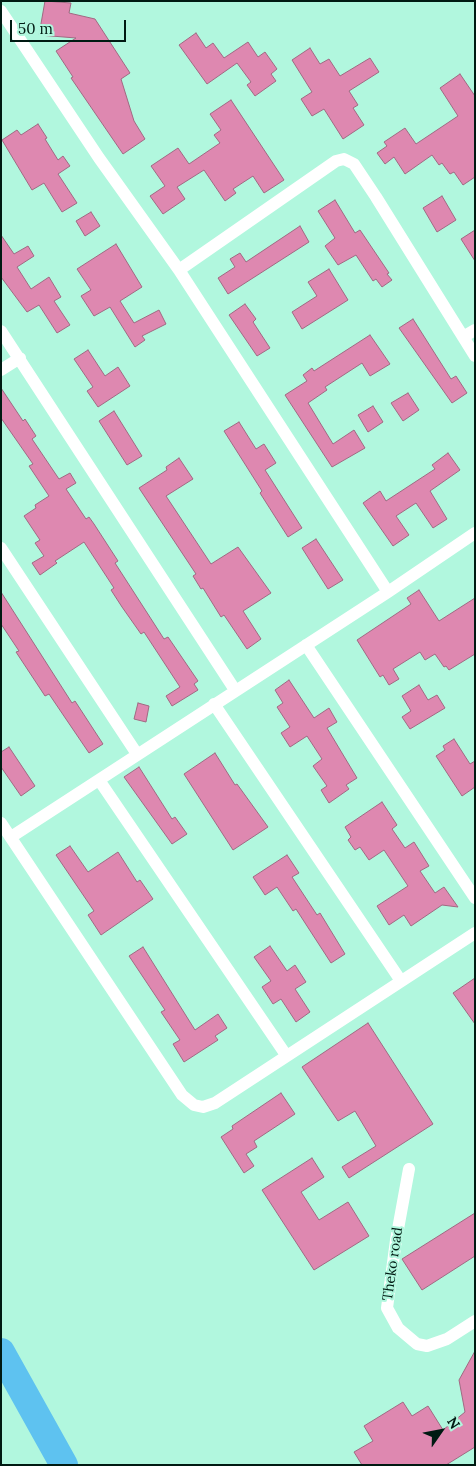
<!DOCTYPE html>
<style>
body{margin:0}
#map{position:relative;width:476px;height:1466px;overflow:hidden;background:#b1f7de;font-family:Lora,serif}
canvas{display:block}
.frame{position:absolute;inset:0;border:2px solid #001a12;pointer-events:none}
.north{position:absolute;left:416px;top:1406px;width:50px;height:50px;-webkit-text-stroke:4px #b1f7de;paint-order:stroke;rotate:57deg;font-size:14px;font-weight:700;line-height:20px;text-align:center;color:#001a12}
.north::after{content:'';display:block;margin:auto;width:18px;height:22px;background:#001a12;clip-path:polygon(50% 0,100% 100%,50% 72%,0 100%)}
.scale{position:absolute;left:10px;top:20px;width:116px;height:22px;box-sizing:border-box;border:2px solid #001a12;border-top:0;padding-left:6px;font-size:15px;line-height:18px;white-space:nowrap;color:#001a12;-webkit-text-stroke:4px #b1f7de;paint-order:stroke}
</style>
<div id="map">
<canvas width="476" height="1466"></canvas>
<div class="frame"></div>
<div class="north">N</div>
<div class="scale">50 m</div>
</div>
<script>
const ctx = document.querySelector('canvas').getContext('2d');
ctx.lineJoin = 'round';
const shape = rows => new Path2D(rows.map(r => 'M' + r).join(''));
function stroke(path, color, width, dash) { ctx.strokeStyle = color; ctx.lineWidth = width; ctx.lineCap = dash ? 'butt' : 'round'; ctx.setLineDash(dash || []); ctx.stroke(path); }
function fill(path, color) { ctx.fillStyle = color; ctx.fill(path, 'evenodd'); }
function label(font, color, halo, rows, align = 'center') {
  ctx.font = font + ' Lora,serif'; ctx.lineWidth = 4; ctx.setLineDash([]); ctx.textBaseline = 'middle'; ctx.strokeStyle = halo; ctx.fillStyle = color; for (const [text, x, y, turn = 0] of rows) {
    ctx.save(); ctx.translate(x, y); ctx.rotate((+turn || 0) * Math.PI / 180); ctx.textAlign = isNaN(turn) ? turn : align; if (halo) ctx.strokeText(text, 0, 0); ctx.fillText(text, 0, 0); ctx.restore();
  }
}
stroke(shape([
 [1,1352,64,1465]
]), '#5ec2f0', 28);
const building = shape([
 [45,1,71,3,69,13,95,19,130,73,121,79,134,121,145,139,123,154,71,78,73,77,56,51,76,38,39,35,45,1],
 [196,33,206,48,213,43,224,58,248,42,258,57,265,52,277,69,271,74,276,81,255,96,247,85,251,82,237,63,207,84,179,45,196,33],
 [310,48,320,64,329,59,340,76,370,58,379,72,349,91,358,105,353,108,364,125,343,139,324,109,312,116,301,99,312,92,292,60,310,48],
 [460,74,475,96,475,177,463,185,454,172,450,174,442,163,439,165,432,155,405,174,394,157,385,164,377,153,387,146,384,142,405,128,416,144,458,116,440,88,460,74],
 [231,100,284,180,264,193,253,176,233,189,236,193,225,201,204,170,177,187,185,199,163,214,150,196,165,186,151,166,178,148,189,164,220,143,214,135,221,130,210,114,231,100],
 [38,124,47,138,45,139,58,160,63,156,70,166,58,174,77,203,62,212,44,183,32,190,2,140,17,130,21,135,38,124],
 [442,196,456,220,437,232,423,208,442,196],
 [335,200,355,233,360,230,389,273,387,274,392,280,382,287,376,279,373,281,356,255,338,265,325,246,335,238,318,211,335,200],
 [91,212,100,226,85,236,76,221,91,212],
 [300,226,309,242,228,294,218,278,235,267,230,259,240,253,246,262,300,226],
 [475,230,475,261,461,239,475,230],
 [1,235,14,254,28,246,34,256,17,267,31,289,49,277,61,297,54,301,70,325,57,333,39,305,27,312,1,277,1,235],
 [116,244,142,287,120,301,134,323,159,310,166,324,142,336,145,340,135,347,110,307,94,316,81,296,91,290,77,269,116,244],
 [329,269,348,300,302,329,292,312,317,296,308,282,329,269],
 [245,304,256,319,253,322,270,348,257,356,229,315,245,304],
 [413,319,451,379,456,376,467,393,452,403,399,328,413,319],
 [370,335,390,364,370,376,362,363,325,387,327,390,308,403,333,444,354,430,365,448,332,467,285,395,307,381,303,375,312,368,314,371,370,335],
 [88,350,105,376,118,367,130,386,98,407,87,391,93,387,74,359,88,350],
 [1,388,23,421,25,419,36,436,32,439,59,479,70,473,76,483,66,489,86,519,89,517,94,524,118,561,115,563,164,639,168,637,198,681,194,684,198,690,172,706,166,696,180,687,144,632,141,634,122,607,111,590,114,588,84,542,55,561,57,563,40,575,32,563,44,556,35,543,40,540,24,516,36,508,35,505,49,496,29,466,33,464,1,418,1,388],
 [408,393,419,410,403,421,391,403,408,393],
 [373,406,383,422,368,432,358,415,373,406],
 [114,411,142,456,127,465,99,421,114,411],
 [239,422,256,449,264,444,276,463,265,470,302,528,288,537,260,493,262,491,224,431,239,422],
 [448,453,460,470,430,491,447,519,433,528,416,503,396,516,409,535,393,546,363,503,380,491,386,501,435,469,432,465,448,453],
 [179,458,193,479,166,496,211,564,238,547,271,593,243,611,261,639,247,649,224,615,221,617,203,588,201,589,193,576,196,574,139,488,167,470,166,467,179,458],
 [316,539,343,580,328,589,302,548,316,539],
 [419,590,439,621,475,598,475,654,449,670,446,666,444,667,435,654,425,660,420,652,393,669,399,679,389,685,383,675,380,677,357,640,411,604,407,598,419,590],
 [1,592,72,703,75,701,103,744,89,753,49,694,45,696,16,652,19,651,1,624,1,592],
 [289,680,314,718,329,708,337,722,327,728,357,778,346,785,349,789,329,803,321,790,327,786,313,766,322,759,307,736,290,747,281,733,290,727,277,707,283,703,275,690,289,680],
 [419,685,428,700,437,695,445,708,410,729,402,717,411,711,402,696,419,685],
 [138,703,149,706,146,722,134,719,138,703],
 [454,739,470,764,475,761,475,787,462,796,436,756,445,750,443,746,454,739],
 [9,747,35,786,21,796,1,767,1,752,9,747],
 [215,753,235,785,237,784,268,827,233,850,184,774,215,753],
 [139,767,172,819,175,817,187,834,172,844,124,777,139,767],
 [382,802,397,825,392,829,405,848,414,842,429,866,420,871,435,893,444,887,458,907,442,905,411,926,404,915,389,925,377,906,408,886,384,850,369,860,360,847,355,850,348,840,351,837,345,827,382,802],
 [70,846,88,872,118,852,137,882,140,880,153,899,101,935,88,915,94,911,56,855,70,846],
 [287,855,299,873,292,877,317,915,320,913,345,954,331,963,296,909,293,911,277,887,265,895,253,877,287,855],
 [270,946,287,971,295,965,306,982,295,989,310,1012,296,1022,281,999,273,1004,262,987,271,981,254,957,270,946],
 [143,947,195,1030,218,1014,227,1028,215,1036,218,1040,184,1062,173,1044,180,1040,161,1012,165,1010,129,956,143,947],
 [475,978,475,1024,453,993,475,978],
 [368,1023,433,1124,349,1178,342,1167,376,1146,355,1111,338,1121,302,1067,368,1023],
 [281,1093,295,1114,254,1141,257,1147,246,1154,254,1166,244,1173,221,1137,233,1129,232,1126,281,1093],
 [312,1158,324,1177,301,1192,319,1220,348,1202,369,1236,314,1270,262,1190,312,1158],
 [475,1213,475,1256,422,1290,402,1259,475,1213],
 [475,1351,475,1447,446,1465,362,1465,354,1452,373,1441,364,1426,403,1402,412,1416,428,1406,443,1430,465,1412,459,1380,475,1351]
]);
fill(building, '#de88b0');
stroke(building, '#a06982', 1);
stroke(shape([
 [1,11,99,158,179,270],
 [1,331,235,690],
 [463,337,475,330],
 [1,370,20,358],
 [1,548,137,754],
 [388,592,179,270,336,161,344,159,354,164,376,197,475,356],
 [306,645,475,898],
 [214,704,401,981],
 [99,780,286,1055],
 [1,823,182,1095,194,1105,203,1107,215,1103,475,933],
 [11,837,388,592,475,533],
 [409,1169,396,1240,387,1308,398,1328,417,1344,427,1346,447,1339,475,1321]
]), '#fff', 12);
label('14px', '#001a12', '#b1f7de', [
 ["Theko road",393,1264,-82]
]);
</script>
